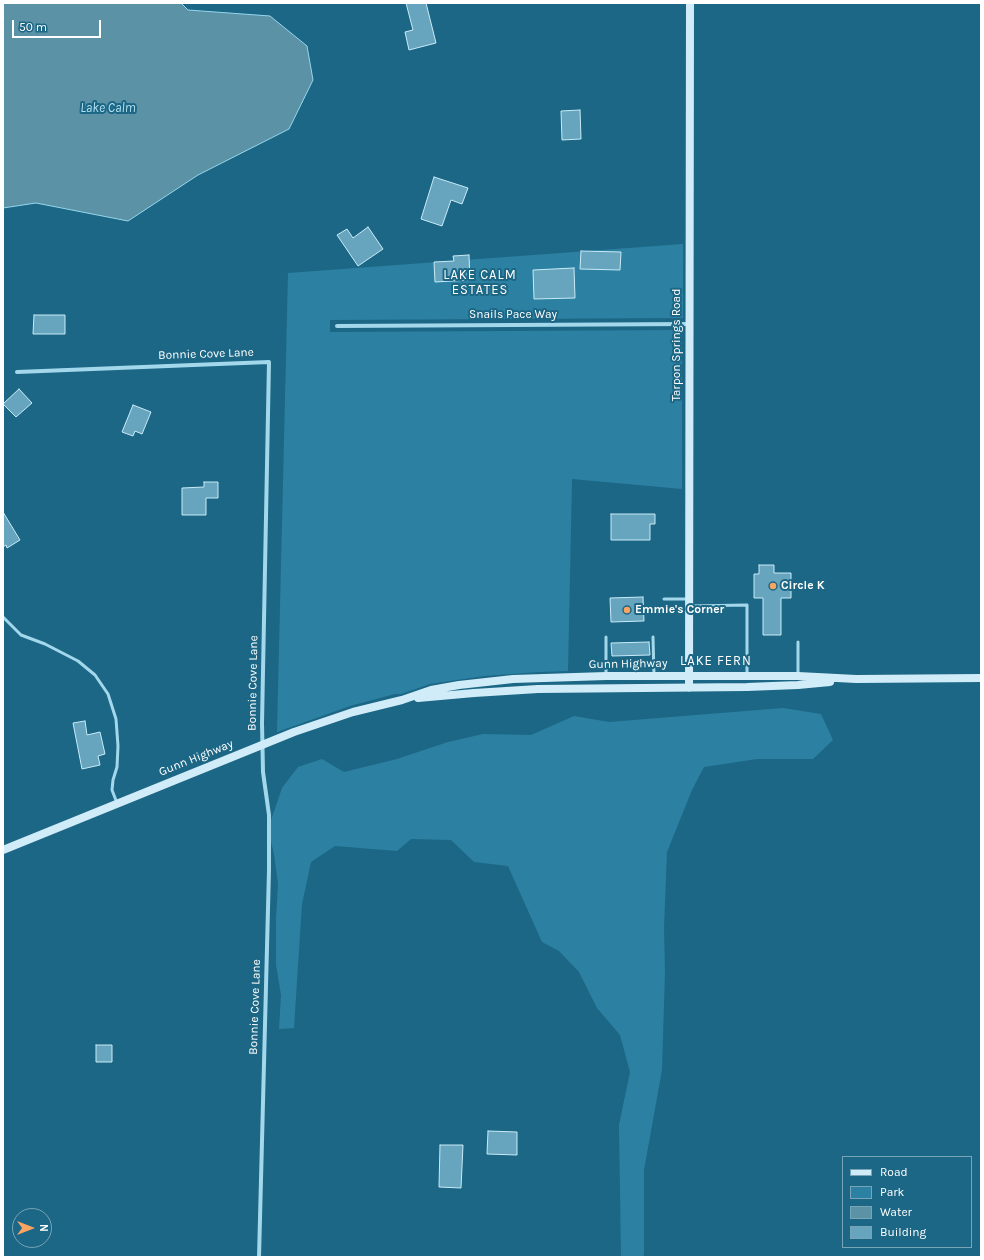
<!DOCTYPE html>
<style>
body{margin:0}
#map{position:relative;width:984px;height:1260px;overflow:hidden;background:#1c6785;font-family:Karla,sans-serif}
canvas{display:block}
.frame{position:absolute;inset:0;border:4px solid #fff;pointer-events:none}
.legend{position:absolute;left:842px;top:1156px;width:130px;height:92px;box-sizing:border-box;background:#1c6785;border:1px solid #77a4b6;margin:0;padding:5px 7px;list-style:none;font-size:12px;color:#fff}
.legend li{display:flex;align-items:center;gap:8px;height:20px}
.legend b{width:20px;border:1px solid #77a4b6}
.north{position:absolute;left:12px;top:1208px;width:40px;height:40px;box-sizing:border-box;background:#1c6785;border:1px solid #77a4b6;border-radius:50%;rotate:90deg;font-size:11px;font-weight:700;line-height:16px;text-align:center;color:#fff}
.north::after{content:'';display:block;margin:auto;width:14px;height:18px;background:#fba461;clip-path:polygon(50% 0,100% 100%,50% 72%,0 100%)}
.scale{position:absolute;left:12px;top:20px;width:89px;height:18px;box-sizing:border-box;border:2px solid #fff;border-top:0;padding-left:5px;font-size:12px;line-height:14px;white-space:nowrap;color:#fff;-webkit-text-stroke:3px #1c6785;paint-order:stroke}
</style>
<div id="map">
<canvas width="984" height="1260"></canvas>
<div class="frame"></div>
<ul class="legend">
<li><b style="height:5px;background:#cfecf8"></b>Road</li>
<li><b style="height:11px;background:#2c81a2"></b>Park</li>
<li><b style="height:11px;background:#5c92a6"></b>Water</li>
<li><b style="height:11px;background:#66a5bd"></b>Building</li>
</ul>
<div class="north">N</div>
<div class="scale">50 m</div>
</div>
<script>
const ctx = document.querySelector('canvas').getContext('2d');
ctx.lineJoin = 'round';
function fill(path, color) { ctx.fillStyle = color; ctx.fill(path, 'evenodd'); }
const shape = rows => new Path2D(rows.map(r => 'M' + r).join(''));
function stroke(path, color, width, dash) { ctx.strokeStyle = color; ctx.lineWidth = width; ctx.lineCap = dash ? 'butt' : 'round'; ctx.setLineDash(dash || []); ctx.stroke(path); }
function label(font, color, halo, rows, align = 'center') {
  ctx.font = font + ' Karla,sans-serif'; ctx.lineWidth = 4; ctx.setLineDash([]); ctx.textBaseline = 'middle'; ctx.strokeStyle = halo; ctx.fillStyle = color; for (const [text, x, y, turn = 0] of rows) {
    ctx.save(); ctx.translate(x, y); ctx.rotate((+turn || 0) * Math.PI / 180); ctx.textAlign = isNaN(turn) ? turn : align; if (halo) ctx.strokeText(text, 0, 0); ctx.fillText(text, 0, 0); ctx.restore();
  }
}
fill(shape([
 [683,244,683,318,330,320,330,332,682,330,682,489,572,479,568,671,539,672,484,676,430,684,401,694,395,694,350,706,277,732,288,273],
 [783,708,821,714,833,740,813,759,757,759,704,767,692,790,667,852,664,928,665,972,662,1070,644,1170,644,1254,643,1257,621,1257,619,1125,630,1072,620,1035,597,1008,579,972,559,951,542,942,508,866,474,862,451,840,411,839,397,851,335,846,311,862,302,904,294,1028,279,1029,281,995,276,964,276,919,278,884,274,854,268,829,282,788,298,767,322,759,344,772,397,759,448,742,483,734,531,735,574,716,609,722]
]), '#2c81a2');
const water = shape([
 [3,3,181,3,188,10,270,16,307,46,313,80,289,129,198,175,128,221,36,203,3,208,3,3]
]);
fill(water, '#5c92a6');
stroke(water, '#96d6ed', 1);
const building = shape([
 [406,3,426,3,436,43,409,50,405,32,413,30,406,3],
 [580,110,581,139,562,140,561,111,580,110],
 [434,177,468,188,462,204,451,200,442,226,421,219,434,177],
 [368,227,383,249,358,266,337,235,347,229,353,238,368,227],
 [581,251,621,252,620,270,580,269,581,251],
 [469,255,470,280,435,282,434,262,454,261,453,256,469,255],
 [574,268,575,298,534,299,533,270,574,268],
 [34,315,65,315,65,334,33,334,34,315],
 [19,389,32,403,16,417,3,404,19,389],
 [133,405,151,412,142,434,135,431,133,436,122,432,133,405],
 [204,482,218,482,218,498,206,498,206,515,182,515,182,488,204,487,204,482],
 [3,512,20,540,7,548,6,545,3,547,3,512],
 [611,514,655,514,655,524,650,524,650,540,611,540,611,514],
 [759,565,774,565,774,573,791,573,791,598,781,598,781,635,763,635,763,598,754,598,754,574,759,574,759,565],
 [643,597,644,621,611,622,610,598,643,597],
 [649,642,650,655,612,656,611,643,649,642],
 [85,721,87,735,100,732,105,754,98,756,100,765,82,769,73,723,85,721],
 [96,1045,112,1045,112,1062,96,1062,96,1045],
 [488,1131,517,1132,517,1155,487,1154,488,1131],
 [440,1145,463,1145,461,1188,439,1187,440,1145]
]);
fill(building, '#66a5bd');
stroke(building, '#c8ebf8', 1);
stroke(shape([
 [664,599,689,599],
 [691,606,747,605,747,676],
 [3,617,21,635,45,644,78,661,95,675,108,694,116,719,118,746,117,767,113,780,112,790,117,803],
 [606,637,606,676],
 [653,637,654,675],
 [798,642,798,676]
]), '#a3d7eb', 3);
stroke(shape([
 [337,326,690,324],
 [17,372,269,362,262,723,263,772,269,815,269,870,259,1257]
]), '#a3d7eb', 4);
stroke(shape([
 [689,688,690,3],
 [418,698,474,693,538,689,747,687,798,685,830,682],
 [3,850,294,732,353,712,402,700,431,690,459,685,513,679,606,676,798,676,856,679,981,678]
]), '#cfecf8', 8);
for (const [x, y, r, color] of [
 [773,586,4,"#fba461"],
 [627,610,4,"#fba461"]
]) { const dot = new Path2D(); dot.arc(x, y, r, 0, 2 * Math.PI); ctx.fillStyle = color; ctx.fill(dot); stroke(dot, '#1c6785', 1.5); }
label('12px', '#fff', '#1c6785', [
 ["Snails Pace Way",513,315],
 ["Tarpon Springs Road",677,345,-90],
 ["Bonnie Cove Lane",206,354,-2],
 ["Gunn Highway",628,664,-1],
 ["Bonnie Cove Lane",253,683,-89],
 ["Gunn Highway",196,758,-22],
 ["Bonnie Cove Lane",255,1007,-88]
]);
label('bold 12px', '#fff', '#1c6785', [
 ["Circle K",781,586],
 ["Emmie's Corner",635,610]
], 'left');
label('italic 13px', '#b3e2f3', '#1c6785', [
 ["Lake Calm",108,108]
]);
ctx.letterSpacing = '1px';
label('13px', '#fff', '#1c6785', [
 ["LAKE CALM",480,275],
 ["ESTATES",480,290],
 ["LAKE FERN",716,661]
]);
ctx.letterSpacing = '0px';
</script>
